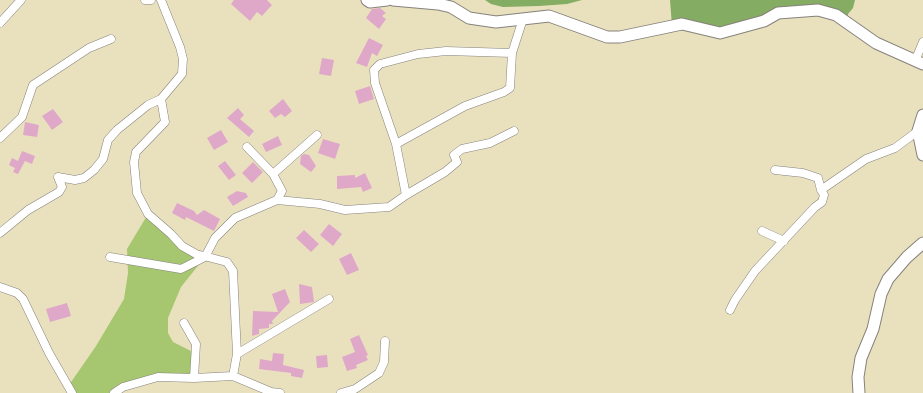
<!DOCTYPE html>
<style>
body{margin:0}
canvas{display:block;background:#e9e1be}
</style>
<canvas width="923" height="393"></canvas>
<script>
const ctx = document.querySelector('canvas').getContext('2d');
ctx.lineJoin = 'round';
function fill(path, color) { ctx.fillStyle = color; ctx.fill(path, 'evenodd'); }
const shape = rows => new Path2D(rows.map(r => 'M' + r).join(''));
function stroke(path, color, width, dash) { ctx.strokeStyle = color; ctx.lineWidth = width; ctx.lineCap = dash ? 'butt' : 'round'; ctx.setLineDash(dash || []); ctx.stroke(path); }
fill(shape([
 [148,214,182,246,205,257,181,287,168,318,168,333,173,342,191,351,195,358,194,378,158,377,114,393,72,393,69,385,96,346,124,299,128,273,127,249]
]), '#a6c76f');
fill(shape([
 [485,0,582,0,567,4,539,6,503,7,491,4],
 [670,0,855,0,853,8,848,14,847,21,836,15,778,13,720,33,672,26]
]), '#84ac62');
fill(shape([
 [234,0,267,0,272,5,262,16,257,12,250,21,231,4],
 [380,8,386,13,382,16,386,19,379,29,366,18,372,9],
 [369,38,383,45,377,56,372,53,367,67,356,63],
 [322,58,334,60,331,76,319,74],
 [370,86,374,99,359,104,355,91],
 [283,99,292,111,285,117,281,114,275,118,269,111],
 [238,108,244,115,240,119,254,131,249,137,227,118],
 [53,109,63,122,52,130,42,116],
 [25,122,39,125,37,137,23,135],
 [221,130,228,142,214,150,207,138],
 [278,136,282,145,266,152,262,144],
 [323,139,340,144,335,159,318,153],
 [22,151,35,156,32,164,25,161,18,174,13,172,15,168,9,165,12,158,18,161],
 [304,154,309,155,316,166,311,172,300,164,301,156],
 [225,161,236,175,229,180,218,166],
 [253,162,263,172,252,183,242,173],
 [365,173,372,188,363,192,361,187,337,189,337,176,355,175,355,178],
 [237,191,246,193,248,197,233,206,227,197],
 [177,203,194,211,197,215,204,210,220,219,214,231,186,217,185,220,172,213],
 [329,224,342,234,333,246,320,235],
 [304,230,319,244,311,252,296,238],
 [351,253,359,270,347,275,339,259],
 [299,284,312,287,314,302,300,304],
 [285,289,290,302,272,321,273,324,269,324,269,328,259,329,259,334,252,336,253,311,278,312,272,294],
 [67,303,71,316,50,322,46,309],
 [359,335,368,355,366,356,368,360,356,365,357,368,347,371,342,357,355,352,350,339],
 [273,353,284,354,283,365,304,370,302,378,291,376,291,373,259,369,260,359,272,361],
 [327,355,328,367,317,368,316,356]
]), '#dfa8c9');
const street = shape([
 [145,0,151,0],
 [0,23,21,0],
 [915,61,923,42],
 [161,99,165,122,136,152,134,162,137,193,148,214,171,234,182,246,196,254,227,262,233,271,237,354,233,376],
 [0,138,22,117,33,85,89,48,111,39],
 [396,144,465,106,504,92,510,88,512,53,523,19],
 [247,147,273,174,282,191,277,200],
 [775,170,803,173,818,178,821,190,866,159,895,148,918,131],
 [273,174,317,135],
 [406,195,445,172,457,162,454,155,462,149,490,143,514,131],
 [762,231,784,241],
 [0,233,28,210,59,192,62,187,58,177,75,180,84,178,94,170,103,159,108,140,117,130,148,105,161,99,182,74,183,59,180,47,161,0],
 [110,257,181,269,205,257,215,238,235,218,277,200,320,204,345,210,389,207,406,195,396,144,375,83,374,70,380,64,418,54,446,51,512,53],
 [0,287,17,293,23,299,49,353,72,393],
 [730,310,735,300,755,271,815,207,822,202,824,195,821,190],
 [184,323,196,344,194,378],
 [237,354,329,299],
 [114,393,123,387,158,377,194,378,233,376,271,392,280,393],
 [341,393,355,389,379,373,384,362,385,341]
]);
const secondary = shape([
 [367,0,370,2,387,0],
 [393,0,438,4,451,7,469,18,496,22,549,16,607,37,620,37,682,24,720,33,764,21,778,13,818,10,836,15,876,43,923,64],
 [923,115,918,131,923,155],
 [859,393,858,377,861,358,873,329,881,294,888,279,907,257,923,243]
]);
stroke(street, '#86827c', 9);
stroke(secondary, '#86827c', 13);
stroke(street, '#fff', 8);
stroke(secondary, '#fff', 11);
</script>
